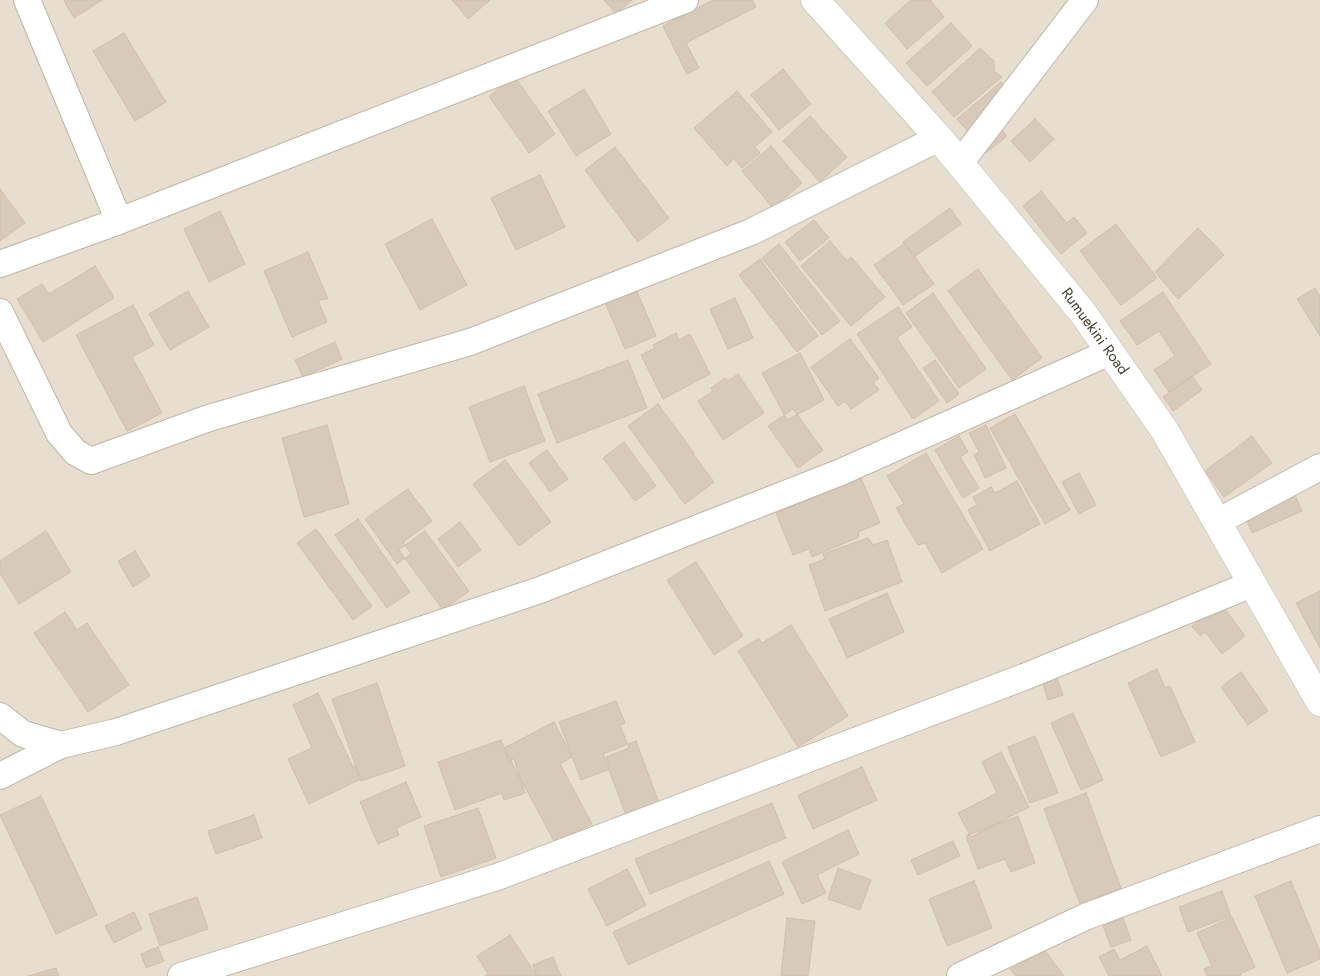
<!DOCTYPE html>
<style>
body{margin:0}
canvas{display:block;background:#f3ede2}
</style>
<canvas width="1320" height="976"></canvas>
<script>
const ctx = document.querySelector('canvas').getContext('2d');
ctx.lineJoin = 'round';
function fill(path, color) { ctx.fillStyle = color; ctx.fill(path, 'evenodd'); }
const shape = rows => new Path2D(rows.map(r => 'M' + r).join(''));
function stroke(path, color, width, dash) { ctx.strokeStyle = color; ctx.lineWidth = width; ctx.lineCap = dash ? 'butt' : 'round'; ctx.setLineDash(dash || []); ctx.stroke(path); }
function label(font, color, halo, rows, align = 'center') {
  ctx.font = font + ' Jost,sans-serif'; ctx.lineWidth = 5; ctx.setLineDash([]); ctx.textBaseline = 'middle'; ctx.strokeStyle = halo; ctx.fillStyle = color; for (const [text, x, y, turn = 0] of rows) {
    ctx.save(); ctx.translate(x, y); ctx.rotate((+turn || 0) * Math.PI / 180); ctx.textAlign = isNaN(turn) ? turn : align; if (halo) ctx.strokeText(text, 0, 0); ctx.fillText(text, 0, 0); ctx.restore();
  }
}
fill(shape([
 [0,0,1320,0,1320,976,0,976]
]), '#e7ded0');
const building = shape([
 [65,0,102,0,74,18,64,1,65,0],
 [452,0,490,0,468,19,452,0],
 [604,0,632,0,616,14,604,0],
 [713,0,752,0,756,7,686,43,699,68,687,74,663,26,713,0],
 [911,0,930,0,944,17,907,49,885,23,911,0],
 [951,23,972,46,927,86,906,63,951,23],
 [124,33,166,102,135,121,93,51,124,33],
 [980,48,994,61,994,71,1002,77,954,117,932,92,980,48],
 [783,69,811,104,779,130,751,95,783,69],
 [515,77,555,134,529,153,489,96,515,77],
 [1001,82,1017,102,994,121,1007,136,986,153,957,119,1001,82],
 [584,89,611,134,576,156,548,111,584,89],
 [737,91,772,132,755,147,760,153,742,168,734,159,727,166,694,128,737,91],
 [810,116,847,157,820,182,783,141,810,116],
 [1035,119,1054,139,1030,162,1011,141,1035,119],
 [771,146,802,183,773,208,742,171,771,146],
 [615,147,669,218,638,242,585,170,615,147],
 [540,175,565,227,516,250,491,198,540,175],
 [0,189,25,223,0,241,0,189],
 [1041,191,1067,223,1074,217,1087,233,1061,254,1023,206,1041,191],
 [950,208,961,224,914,257,903,242,950,208],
 [220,211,245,264,209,282,184,229,220,211],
 [432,219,467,285,420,310,385,244,432,219],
 [814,220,829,238,800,261,785,242,814,220],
 [1116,224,1157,278,1121,305,1080,251,1116,224],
 [1198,228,1224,255,1178,299,1155,272,1198,228],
 [830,241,847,261,851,257,885,297,851,326,801,266,830,241],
 [905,243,934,284,903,305,874,265,905,243],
 [779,244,840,321,822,335,762,258,779,244],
 [308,252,328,299,318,300,327,322,292,337,264,271,308,252],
 [760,259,818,336,797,352,739,275,760,259],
 [95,266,114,298,43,342,17,299,42,284,49,294,95,266],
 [978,269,1042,358,1012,380,948,291,978,269],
 [635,287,656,336,625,349,604,300,635,287],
 [1315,288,1320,296,1320,336,1297,299,1315,288],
 [188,291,209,327,170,350,149,314,188,291],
 [1163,292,1211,364,1169,392,1154,370,1175,356,1159,331,1137,345,1120,321,1163,292],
 [933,293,986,369,959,388,906,313,933,293],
 [735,298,753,338,728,349,710,309,735,298],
 [133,305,154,345,132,357,162,413,127,431,76,335,133,305],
 [898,307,912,327,897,338,939,401,913,419,857,334,898,307],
 [676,333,679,340,690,334,710,374,663,399,641,355,655,348,653,345,676,333],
 [850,339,879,378,873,382,879,390,851,409,845,401,838,406,811,367,850,339],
 [335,342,342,359,303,377,295,360,335,342],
 [800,353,824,400,787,420,762,373,800,353],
 [628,360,647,408,557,443,538,394,628,360],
 [935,360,959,394,947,403,923,368,935,360],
 [738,374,764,413,723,440,698,401,713,391,711,388,725,378,728,381,738,374],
 [1192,376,1202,390,1173,411,1163,397,1192,376],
 [524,386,545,441,490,462,469,407,524,386],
 [658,404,694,453,693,454,714,482,685,504,628,426,658,404],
 [793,409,823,450,798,468,768,426,793,409],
 [1015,414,1070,510,1045,524,990,428,1015,414],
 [327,425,349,504,304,517,282,438,327,425],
 [986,425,1006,468,985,478,974,455,979,452,969,433,986,425],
 [959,436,968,452,960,457,979,488,963,498,935,450,959,436],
 [1252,436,1272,463,1224,497,1205,471,1252,436],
 [624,442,656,486,635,501,603,458,624,442],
 [547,450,568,479,550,492,529,463,547,450],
 [926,453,983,549,942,573,925,543,918,545,896,508,904,504,887,476,926,453],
 [505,460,551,522,519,546,473,484,505,460],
 [1079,473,1096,505,1079,514,1062,482,1079,473],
 [861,478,880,523,858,532,859,537,812,557,809,549,793,555,776,513,861,478],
 [1017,481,1040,524,990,551,968,510,977,505,973,497,991,487,995,493,1017,481],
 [408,489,432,521,403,542,411,554,397,564,365,519,408,489],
 [1293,490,1302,511,1252,533,1243,512,1293,490],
 [358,519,410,592,387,608,335,535,358,519],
 [460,522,481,550,458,567,438,539,460,522],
 [316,529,372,606,353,620,297,543,316,529],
 [46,531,71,572,19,604,0,573,0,561,46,531],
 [425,531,469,591,443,610,399,550,425,531],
 [868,538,873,545,887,540,902,582,825,611,809,565,825,559,823,554,868,538],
 [135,551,150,576,133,587,118,561,135,551],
 [696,562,743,636,714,655,667,580,696,562],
 [1320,591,1320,648,1296,603,1320,591],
 [887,593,904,632,847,658,829,619,887,593],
 [1221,604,1245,636,1222,654,1205,632,1200,636,1192,626,1221,604],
 [65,612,77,630,87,623,129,685,88,712,34,633,65,612],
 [791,625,848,716,798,747,738,651,759,638,762,643,791,625],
 [1157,669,1165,688,1170,686,1195,742,1161,757,1128,683,1157,669],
 [1241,672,1268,711,1248,725,1221,687,1241,672],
 [1056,676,1063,695,1048,700,1042,681,1056,676],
 [377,683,405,766,361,781,332,699,377,683],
 [318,693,353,767,355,766,361,779,309,804,288,759,312,748,293,705,318,693],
 [616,701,625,723,620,725,629,748,606,757,610,769,581,780,559,722,616,701],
 [1073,713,1103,780,1081,790,1051,723,1073,713],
 [554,722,572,757,560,764,592,824,555,843,504,748,554,722],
 [1035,736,1058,793,1030,803,1008,747,1035,736],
 [501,740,509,761,514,759,525,793,504,800,502,793,455,810,438,762,501,740],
 [636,741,659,803,626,815,603,754,636,741],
 [1001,752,1029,807,971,837,958,813,997,793,982,762,1001,752],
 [862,767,877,800,813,829,798,795,862,767],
 [406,782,421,817,396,828,399,835,378,844,360,802,406,782],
 [1086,793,1121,888,1080,904,1044,809,1086,793],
 [41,796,97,915,56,934,0,815,41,796],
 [772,803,786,838,650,894,635,859,772,803],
 [478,808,496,858,441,877,424,826,478,808],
 [254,815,262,838,216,854,208,831,254,815],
 [1018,816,1035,863,1011,872,1005,859,978,869,966,836,1018,816],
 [848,830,859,854,817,875,826,893,802,904,782,862,848,830],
 [953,841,960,856,918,875,911,860,953,841],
 [769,861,784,894,628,965,613,932,769,861],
 [838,868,871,880,860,910,828,899,838,868],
 [627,869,646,905,607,926,588,889,627,869],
 [974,881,992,928,947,946,929,899,974,881],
 [1291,881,1320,952,1320,959,1287,973,1255,896,1291,881],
 [1222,891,1231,916,1188,932,1179,907,1222,891],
 [197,897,208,929,160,946,149,914,197,897],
 [134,912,142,929,114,943,105,926,134,912],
 [1232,917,1255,967,1240,974,1241,976,1207,976,1204,969,1212,966,1197,933,1232,917],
 [787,918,815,921,808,976,781,976,787,918],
 [1123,918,1131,940,1111,947,1103,926,1123,918],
 [510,935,537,976,485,976,488,974,477,956,510,935],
 [1040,944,1064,976,1016,976,1009,967,1040,944],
 [1147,946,1162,976,1109,976,1099,957,1114,949,1120,960,1147,946],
 [158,947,164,961,146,968,141,954,158,947],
 [553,957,561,976,537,976,533,965,553,957],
 [56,968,59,976,28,976,56,968]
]);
fill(building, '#d8caba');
stroke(building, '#d0bfa9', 1);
const minor = shape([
 [27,0,119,221],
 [960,163,1085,0],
 [0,264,119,221,685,0],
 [0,312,59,433,75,452,91,461,209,418,470,342,751,232,939,138],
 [1217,522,1320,467],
 [0,716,23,734,61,745],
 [0,776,61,745,116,732,540,590,841,472,1110,352],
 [181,976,497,877,1024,677,1252,584],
 [960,976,1085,917,1320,829]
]);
const tertiary = shape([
 [815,0,939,138,1083,313,1165,431,1320,702]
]);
stroke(minor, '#c1b7a7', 28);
stroke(tertiary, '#c1b7a7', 29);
stroke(minor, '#fff', 26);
stroke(tertiary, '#fff', 28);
label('15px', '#443c32', '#fff', [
 ["Rumuekini Road",1094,332,54]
]);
</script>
